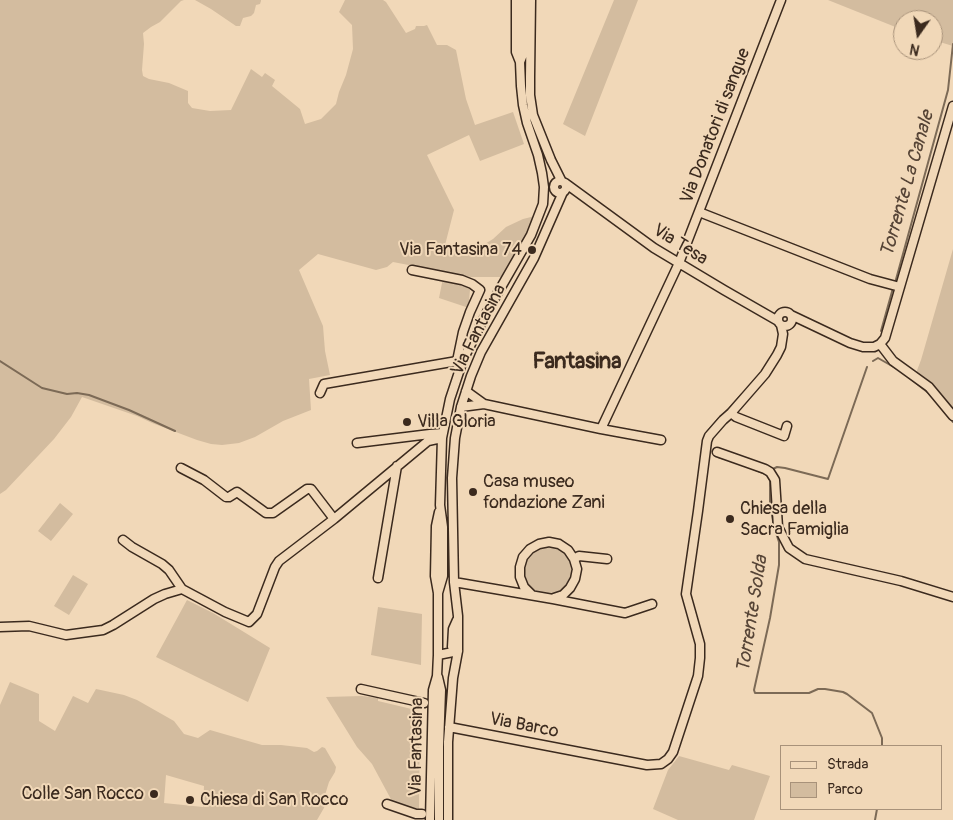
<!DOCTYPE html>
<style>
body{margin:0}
#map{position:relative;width:953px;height:820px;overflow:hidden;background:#f1d8b8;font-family:Pangolin,sans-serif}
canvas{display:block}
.legend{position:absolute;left:780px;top:745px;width:162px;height:65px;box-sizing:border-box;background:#f1d8b8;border:1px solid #a8927a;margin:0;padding:6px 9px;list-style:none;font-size:15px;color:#3b2a1e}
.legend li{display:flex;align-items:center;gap:10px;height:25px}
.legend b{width:25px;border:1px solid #a8927a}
.north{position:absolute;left:893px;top:10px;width:50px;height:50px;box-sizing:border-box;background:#f1d8b8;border:1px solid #a8927a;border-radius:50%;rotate:193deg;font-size:14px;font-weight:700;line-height:20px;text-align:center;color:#3b2a1e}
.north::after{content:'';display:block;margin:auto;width:18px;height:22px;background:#3b2a1e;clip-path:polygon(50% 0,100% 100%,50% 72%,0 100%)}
</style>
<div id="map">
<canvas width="953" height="820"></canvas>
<ul class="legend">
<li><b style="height:6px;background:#f1d8b8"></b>Strada</li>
<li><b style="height:14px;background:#d3bc9f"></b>Parco</li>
</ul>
<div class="north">N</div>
</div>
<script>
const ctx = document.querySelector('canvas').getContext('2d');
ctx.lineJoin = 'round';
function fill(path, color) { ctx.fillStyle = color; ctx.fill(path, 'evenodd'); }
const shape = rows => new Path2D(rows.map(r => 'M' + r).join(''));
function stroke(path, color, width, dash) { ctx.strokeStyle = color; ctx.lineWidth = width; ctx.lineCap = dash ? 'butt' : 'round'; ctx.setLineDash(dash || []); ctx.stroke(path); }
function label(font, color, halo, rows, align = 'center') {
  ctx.font = font + ' Pangolin,sans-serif'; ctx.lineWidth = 4; ctx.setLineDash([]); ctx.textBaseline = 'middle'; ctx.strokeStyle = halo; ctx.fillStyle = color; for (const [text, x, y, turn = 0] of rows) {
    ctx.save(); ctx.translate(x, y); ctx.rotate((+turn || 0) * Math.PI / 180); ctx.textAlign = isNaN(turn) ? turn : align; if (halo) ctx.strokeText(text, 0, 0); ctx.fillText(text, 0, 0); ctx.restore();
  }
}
fill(shape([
 [0,0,184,0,181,1,160,22,151,27,143,33,144,44,142,70,143,76,149,79,169,83,188,91,188,103,192,108,210,111,231,110,251,69,262,77,265,73,275,80,272,86,300,109,305,124,321,119,336,104,339,92,346,75,353,49,352,25,339,12,345,0,383,0,386,2,406,33,415,29,416,26,424,26,427,25,437,45,447,45,456,50,466,99,475,125,513,112,524,144,480,161,469,135,427,155,454,210,444,249,467,249,480,247,493,239,506,227,523,219,535,216,531,226,506,272,501,277,471,277,393,262,387,267,376,270,318,254,299,270,323,326,325,351,330,375,309,379,311,410,283,421,255,437,239,443,222,445,211,444,197,440,152,423,137,416,82,397,71,417,54,439,6,490,0,494],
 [195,0,261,0,261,1,260,4,256,5,254,13,251,16,243,18,240,26,236,26,211,9],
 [614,0,638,0,585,136,563,124],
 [828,0,953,0,953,46,933,40,933,20,903,20,903,30],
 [953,249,953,410,916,373,921,360],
 [443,278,462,283,467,286,470,290,469,301,471,304,469,308,439,298],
 [60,503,73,514,51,541,38,531],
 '523 570a25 25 0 1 1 50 0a25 25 0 1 1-50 0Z',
 [73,575,88,584,69,615,54,606],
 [187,600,213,613,270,648,248,702,156,657],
 [378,607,422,614,421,665,371,655],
 [10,682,39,694,39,721,55,731,73,696,88,703,96,689,124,695,137,700,174,721,184,734,198,738,210,730,262,745,281,745,307,748,314,752,317,751,322,747,325,748,336,767,335,772,329,782,325,795,328,801,317,820,0,820,0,705],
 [166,775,204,786,203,807,164,803],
 [362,696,378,698,378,701,420,711,419,809,393,803,372,764,357,747,326,697],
 [679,756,729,770,732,765,770,776,754,820,678,820,653,809,668,770]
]), '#d3bc9f');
stroke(shape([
 [895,283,948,90,953,44],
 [881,331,893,288],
 [0,361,42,388,67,394,77,393,89,395,129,410,175,431],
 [873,361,878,358,899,370],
 [907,376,931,395],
 [943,410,953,422],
 [724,414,742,394],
 [707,432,719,418],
 [718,457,728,460],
 [746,466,763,473,767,475,770,480,770,503,774,527],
 [773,469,777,467,785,468,828,479,867,367],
 [775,530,779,542,779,565,770,618,754,690,755,693,809,693,818,689,825,689,843,692,847,694,872,713,882,738,882,746],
 [875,820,877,809]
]), '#7c6a56', 2);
const minor = shape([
 [516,0,516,52,520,62],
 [531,0,530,77,530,95,533,115,551,160,561,180],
 '554 187a6 6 0 1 1 12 0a6 6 0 1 1-12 0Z',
 [565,183,654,248,724,290,778,321],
 [699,212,870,279,900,287],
 [412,270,462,280,472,284,480,290,470,312,463,332,457,361],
 '778 319a7 7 0 1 1 14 0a7 7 0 1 1-14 0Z',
 [791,315,850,343,863,347,874,347,880,344,885,338,953,106],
 [880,344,893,361,929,387,953,416],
 [466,391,484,404],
 [320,393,324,384,463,360],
 [461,407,484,404,601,429,661,440],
 [731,413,736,417,784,436,787,426],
 [601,429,679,263,781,0],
 [357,443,430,434,443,433],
 [717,452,765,469,770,472,775,480,778,527,789,548,805,559,901,581,953,597],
 [181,468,204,480,226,497,229,497,237,492,266,513,273,513,307,489,311,489,334,519],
 [123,540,132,547,162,564,169,570,182,589,225,612,249,622,257,614,275,567,279,561,334,519,428,441,442,438],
 [574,559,579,556,607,559],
 [378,578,397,466],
 [454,582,553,599,625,613,652,604],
 [438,593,443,576,443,527,440,505,442,438,450,399,463,360,488,310,531,235,543,204,544,187,542,173,538,155,527,123,523,105,521,86,520,62,524,52,524,0],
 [532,595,524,587,520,577,520,567,523,557,530,549,539,544,549,542,559,544,568,550,574,559,577,569,575,579,570,588,563,595,554,598],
 [457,620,453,629,452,647,458,651],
 [0,627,29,626,66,635,103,630,113,625,154,599,165,594,182,589],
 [438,655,458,651],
 [438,677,441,690,439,747,439,820],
 [361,689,424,703],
 [449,727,647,765,661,764,668,759,673,752,698,676,700,658,700,644,686,594,698,511,707,441,709,436,723,420,731,413,765,374,777,355,781,347,783,334,781,325],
 [387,804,416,814,422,814],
 [430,820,433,690,437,676,438,655,438,593,435,576,436,526,439,512],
 [448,820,448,742,453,678,458,651,458,616,454,582,452,478,455,438,461,407,471,376,481,352,534,258,563,192]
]);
stroke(minor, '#3b2a1e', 11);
stroke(minor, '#f1d8b8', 8);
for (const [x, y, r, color] of [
 [532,250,5,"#3b2a1e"],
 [407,422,5,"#3b2a1e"],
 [473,492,5,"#3b2a1e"],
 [730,519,5,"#3b2a1e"],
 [154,794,5,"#3b2a1e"],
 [190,800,5,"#3b2a1e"]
]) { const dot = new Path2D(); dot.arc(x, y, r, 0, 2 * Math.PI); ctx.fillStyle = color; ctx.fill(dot); stroke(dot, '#f1d8b8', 2); }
label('18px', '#3b2a1e', '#f1d8b8', [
 ["Via Donatori di sangue",716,126,-69],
 ["Via Tesa",680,245,32],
 ["Via Fantasina",479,330,-63],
 ["Via Barco",524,726,11],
 ["Via Fantasina",417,747,-89]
]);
label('18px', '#3b2a1e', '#f1d8b8', [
 ["Via Fantasina 74",522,250,"right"],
 ["Villa Gloria",417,422],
 ["Casa museo",483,482],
 ["fondazione Zani",483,503],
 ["Chiesa della",740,509],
 ["Sacra Famiglia",740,530],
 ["Colle San Rocco",144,794,"right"],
 ["Chiesa di San Rocco",200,800]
], 'left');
label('italic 19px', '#564436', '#f1d8b8', [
 ["Torrente La Canale",908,184,-74],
 ["Torrente Solda",753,614,-81]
]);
label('bold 22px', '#3b2a1e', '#f1d8b8', [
 ["Fantasina",577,362]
]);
</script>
